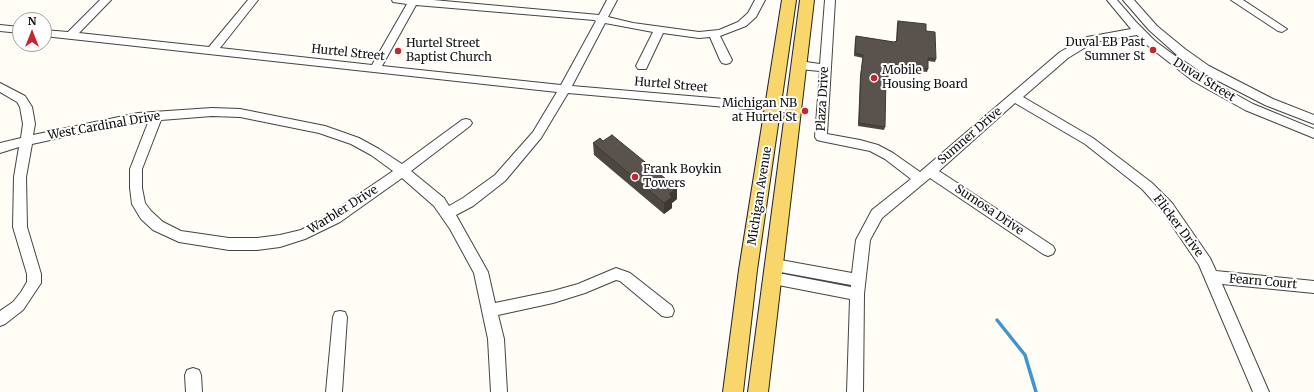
<!DOCTYPE html>
<style>
body{margin:0}
#map{position:relative;width:1314px;height:392px;overflow:hidden;background:#fffdf5;font-family:Merriweather,serif}
canvas{display:block}
.north{position:absolute;left:12px;top:12px;width:40px;height:40px;box-sizing:border-box;background:#fff;border:1px solid #a0a0a0;border-radius:50%;rotate:0deg;font-size:11px;font-weight:700;line-height:16px;text-align:center;color:#111}
.north::after{content:'';display:block;margin:auto;width:14px;height:18px;background:#c4262e;clip-path:polygon(50% 0,100% 100%,50% 72%,0 100%)}
</style>
<div id="map">
<canvas width="1314" height="392"></canvas>
<div class="north">N</div>
</div>
<script>
const ctx = document.querySelector('canvas').getContext('2d');
ctx.lineJoin = 'round';
const shape = rows => new Path2D(rows.map(r => 'M' + r).join(''));
function stroke(path, color, width, dash) { ctx.strokeStyle = color; ctx.lineWidth = width; ctx.lineCap = dash ? 'butt' : 'round'; ctx.setLineDash(dash || []); ctx.stroke(path); }
function fill(path, color) { ctx.fillStyle = color; ctx.fill(path, 'evenodd'); }
function label(font, color, halo, rows, align = 'center') {
  ctx.font = font + ' Merriweather,serif'; ctx.lineWidth = 4; ctx.setLineDash([]); ctx.textBaseline = 'middle'; ctx.strokeStyle = halo; ctx.fillStyle = color; for (const [text, x, y, turn = 0] of rows) {
    ctx.save(); ctx.translate(x, y); ctx.rotate((+turn || 0) * Math.PI / 180); ctx.textAlign = isNaN(turn) ? turn : align; if (halo) ctx.strokeText(text, 0, 0); ctx.fillText(text, 0, 0); ctx.restore();
  }
}
stroke(shape([
 [997,320,1025,355,1036,392]
]), '#3f96cf', 3.5);
const minor = shape([
 [100,0,111,0,79,33,209,47,248,0,258,0,220,48,372,65,407,4,393,2,392,0,433,0,599,15,607,0,617,0,608,17,633,23,699,32,719,30,738,22,748,13,755,0,765,0,756,17,746,26,720,36,732,60,730,63,726,64,722,63,720,60,710,37,699,38,663,33,646,69,638,69,636,66,653,32,605,23,572,86,794,105,798,106,800,109,798,112,794,113,568,93,541,138,505,181,473,206,456,215,488,272,495,303,553,291,578,284,616,268,630,273,672,306,674,311,672,316,667,317,662,316,620,281,616,280,585,293,553,303,498,315,504,339,507,392,491,392,488,339,474,273,450,229,434,206,402,178,340,222,305,239,280,247,257,250,229,250,179,242,153,230,141,219,132,204,130,188,130,169,149,120,138,121,32,144,26,177,27,227,41,274,41,283,23,310,5,324,0,326,0,311,13,302,21,292,27,282,27,274,13,227,14,177,19,147,0,153,0,143,21,138,23,124,20,107,17,102,0,92,0,83,25,96,32,107,35,124,33,135,138,113,212,108,240,109,325,126,359,138,379,149,402,164,462,120,466,119,470,120,472,123,470,126,411,171,444,198,449,206,463,198,495,175,533,132,557,92,44,36,44,30,68,32,100,0],
 [416,5,594,20,596,21,561,85,382,66,416,5],
 [212,116,240,117,319,133,351,144,371,155,393,171,330,214,301,230,280,235,257,238,229,238,181,231,163,222,151,211,145,203,142,188,142,169,161,120,212,116],
 [825,0,835,0,827,134,860,140,878,145,893,153,920,172,1060,52,1087,37,1131,29,1107,0,1117,0,1136,22,1155,41,1201,75,1253,104,1314,129,1314,138,1245,110,1193,81,1147,45,1137,35,1094,42,1068,58,1023,97,1093,138,1152,183,1172,203,1210,258,1216,271,1314,281,1314,293,1222,284,1269,392,1253,392,1199,265,1162,211,1142,189,1085,144,1015,103,939,171,1053,246,1055,250,1053,254,1048,256,1043,254,930,178,882,218,870,240,864,294,863,392,847,392,850,299,773,284,768,282,766,278,768,274,773,272,851,287,851,285,775,271,770,269,768,265,770,261,775,259,852,273,856,240,872,210,911,179,885,159,870,151,821,141,817,140,815,137,820,71,799,69,795,68,793,65,795,62,799,61,820,64,825,0],
 [1123,0,1134,0,1157,26,1185,49,1209,66,1273,99,1314,115,1314,124,1265,105,1201,72,1177,55,1149,30,1123,0],
 [1231,0,1243,0,1287,29,1282,32,1278,31,1231,0],
 [0,25,20,27,20,33,0,31,0,25],
 [340,311,345,312,347,317,342,392,326,392,333,317,335,312,340,311],
 [193,368,199,370,201,375,202,392,186,392,185,375,187,370,193,368]
]);
const major = shape([
 [782,0,796,0,757,270,743,392,723,392,739,270,782,0],
 [800,0,814,0,768,392,748,392,800,0]
]);
stroke(minor, '#444', 2);
stroke(major, '#222', 2);
fill(minor, '#fff');
fill(major, '#f9d66b');
fill(shape([
 [898,21,926,31,936,59,935,62,928,61,928,69,927,72,888,67,888,77,887,80,885,80,885,127,884,130,858,126,860,76,863,58,854,56,855,39,856,36,894,42,896,41,897,24],
 [593,143,677,188,677,199,672,203,672,208,664,214,594,155]
]), '#4d4742');
fill(shape([
 [677,188,677,199,672,203,672,208,664,214,664,203,669,194]
]), '#3f3936');
const building = shape([
 [898,21,926,24,926,31,935,32,936,59,928,58,928,69,889,64,888,77,886,77,885,127,859,123,861,73,863,55,855,53,856,36,894,42,897,41,898,21],
 [612,135,677,188,669,194,672,197,664,203,593,143,600,138,603,141,612,135]
]);
fill(building, '#5a524d');
stroke(building, '#3f3936', 1);
for (const [x, y, r, color] of [
 [1153,50,4,"#c4262e"],
 [398,51,4,"#c4262e"],
 [874,78,4,"#c4262e"],
 [805,111,4,"#c4262e"],
 [635,177,4,"#c4262e"]
]) { const dot = new Path2D(); dot.arc(x, y, r, 0, 2 * Math.PI); ctx.fillStyle = color; ctx.fill(dot); stroke(dot, '#fff', 1.5); }
label('12px', '#111', '#fff', [
 ["Duval EB Past",1145,43,"right"],
 ["Sumner St",1145,57,"right"],
 ["Hurtel Street",406,44],
 ["Baptist Church",406,58],
 ["Mobile",882,71],
 ["Housing Board",882,85],
 ["Michigan NB",797,104,"right"],
 ["at Hurtel St",797,118,"right"],
 ["Frank Boykin",643,170],
 ["Towers",643,184]
], 'left');
label('12px', '#111', '#fff', [
 ["Hurtel Street",348,53,6],
 ["Duval Street",1204,80,32],
 ["Hurtel Street",671,85,5],
 ["Plaza Drive",823,99,-87],
 ["West Cardinal Drive",104,126,-10],
 ["Sumner Drive",970,136,-41],
 ["Michigan Avenue",760,196,-81],
 ["Warbler Drive",343,210,-32],
 ["Sumosa Drive",989,210,34],
 ["Flicker Drive",1178,226,53],
 ["Fearn Court",1263,282,5]
]);
</script>
